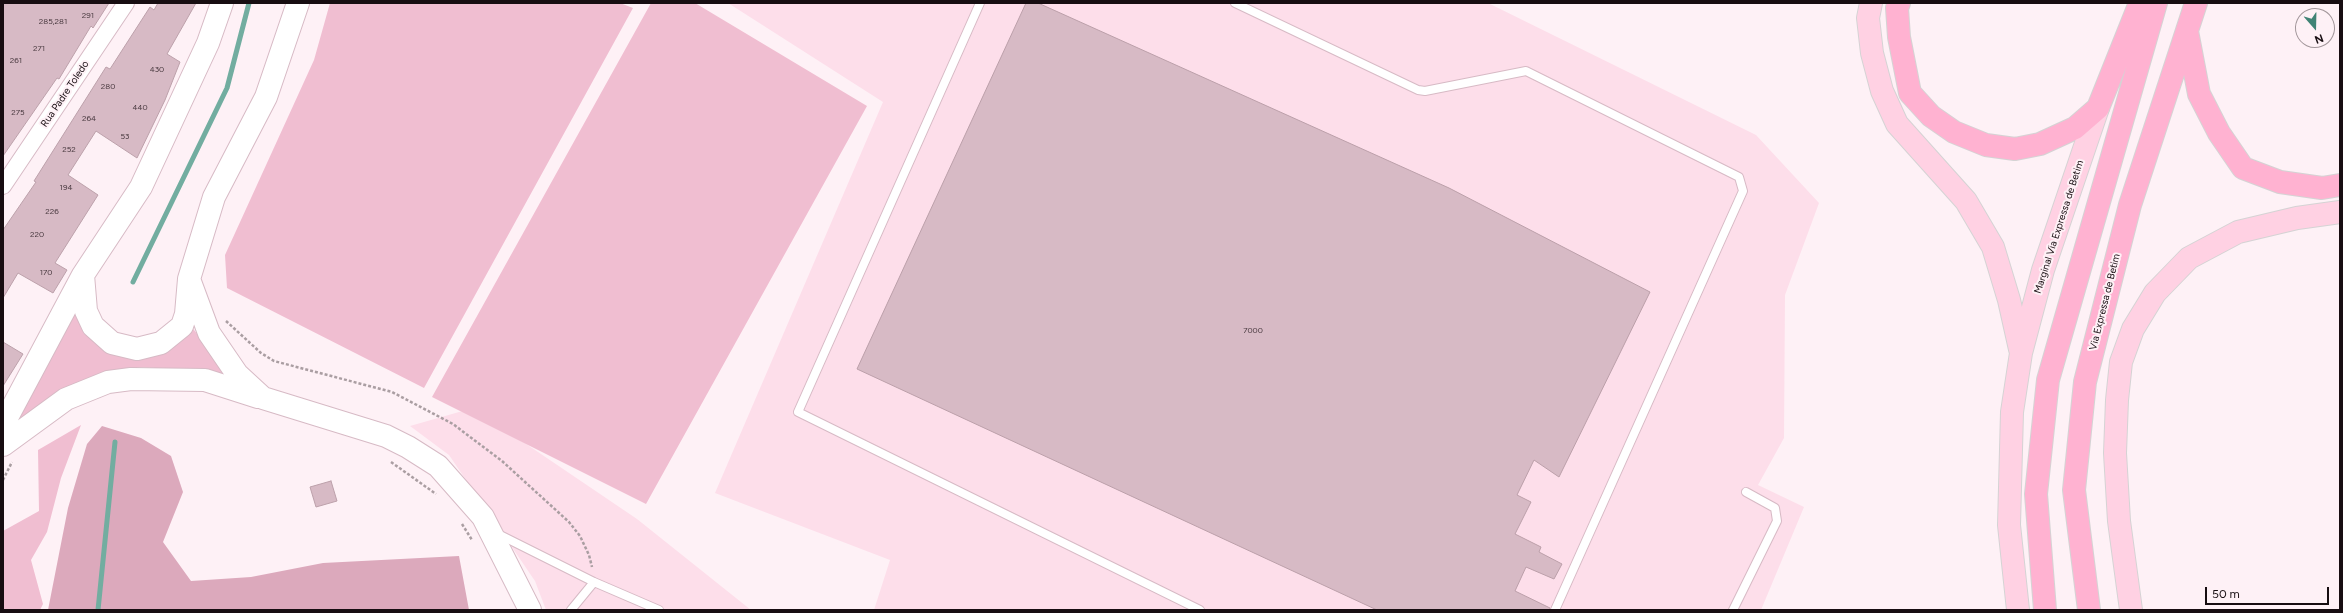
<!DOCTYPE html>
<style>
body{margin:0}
#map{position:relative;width:2343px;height:613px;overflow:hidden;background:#fef1f6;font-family:Figtree,sans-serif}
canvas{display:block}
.frame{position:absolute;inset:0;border:4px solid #170d11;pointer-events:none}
.north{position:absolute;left:2295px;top:8px;width:40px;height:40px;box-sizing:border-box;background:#fef1f6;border:1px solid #a2969a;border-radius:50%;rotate:160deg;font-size:11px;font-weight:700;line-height:16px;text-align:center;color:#170d11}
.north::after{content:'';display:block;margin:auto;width:14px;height:18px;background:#408375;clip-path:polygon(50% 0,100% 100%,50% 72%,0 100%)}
.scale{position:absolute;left:2205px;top:587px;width:124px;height:18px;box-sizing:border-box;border:2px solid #170d11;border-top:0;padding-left:5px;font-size:12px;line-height:14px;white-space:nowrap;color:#170d11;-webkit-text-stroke:3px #fef1f6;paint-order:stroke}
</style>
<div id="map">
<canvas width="2343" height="613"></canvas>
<div class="frame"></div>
<div class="north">N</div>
<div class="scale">50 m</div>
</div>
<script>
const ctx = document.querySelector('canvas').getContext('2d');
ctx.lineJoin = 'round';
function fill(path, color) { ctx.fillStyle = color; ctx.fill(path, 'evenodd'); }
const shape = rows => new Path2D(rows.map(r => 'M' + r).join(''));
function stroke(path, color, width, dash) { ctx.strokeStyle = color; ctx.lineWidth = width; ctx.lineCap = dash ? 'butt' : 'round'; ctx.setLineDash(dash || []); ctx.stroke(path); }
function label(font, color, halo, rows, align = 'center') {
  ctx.font = font + ' Figtree,sans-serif'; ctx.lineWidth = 4; ctx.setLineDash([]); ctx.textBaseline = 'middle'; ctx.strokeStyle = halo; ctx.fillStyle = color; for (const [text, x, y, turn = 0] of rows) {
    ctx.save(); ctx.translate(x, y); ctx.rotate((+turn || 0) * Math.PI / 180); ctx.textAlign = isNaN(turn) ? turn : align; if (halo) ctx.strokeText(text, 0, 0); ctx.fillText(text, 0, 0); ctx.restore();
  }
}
fill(shape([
 [728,3,1488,3,1756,135,1819,203,1785,295,1784,438,1758,485,1804,507,1761,610,874,610,890,560,715,493,883,102],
 [473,408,637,519,751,610,546,610,535,581,449,455,410,426]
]), '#fddeea');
fill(shape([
 [330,3,620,3,633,8,424,388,227,288,225,255,314,60],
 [651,3,695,3,867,106,646,504,432,397],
 [73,309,105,348,190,325,236,382,186,370,140,367,100,376,14,425],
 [81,425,61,478,47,532,31,560,43,604,40,610,3,610,3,531,39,511,38,450]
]), '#f0bed1');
fill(shape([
 [102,426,141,438,171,456,183,492,163,542,191,581,251,577,323,563,459,556,469,610,48,610,68,508,87,444]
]), '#dca9bc');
stroke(shape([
 [133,282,227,88,249,3],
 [98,610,115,442]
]), '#72ada0', 5);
const building = shape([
 [3,3,109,3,93,28,91,26,59,79,57,78,3,156,3,3],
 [158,3,196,3,167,54,180,62,165,100,137,158,96,131,68,175,98,195,55,263,67,270,53,293,18,273,3,298,3,230,36,182,34,181,106,67,110,69,150,7,154,10,158,3],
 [1026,3,1038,3,1449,188,1650,292,1559,477,1534,460,1517,495,1531,502,1515,534,1541,547,1539,552,1562,564,1554,579,1526,567,1515,591,1550,608,1550,610,1377,610,857,369,1026,3],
 [3,342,23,354,3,386,3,342],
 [331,481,337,501,316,507,310,487,331,481]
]);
fill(building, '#d7bac5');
stroke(building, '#bca0aa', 1);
const lane = shape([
 [980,3,798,412,1200,610],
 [1235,3,1418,90,1425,91,1526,71,1739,177,1743,191,1555,610],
 [496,533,594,582,659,610],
 [571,610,594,582],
 [1733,610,1777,521,1775,508,1746,492]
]);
const street = shape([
 [3,186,126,3]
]);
const secondary = shape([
 [83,275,86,311,93,326,112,343,137,349,161,343,182,326,186,314,189,279,214,197,266,97,298,3],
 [189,279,209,333,237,374,263,398,386,436,408,447,438,466,483,517,530,610],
 [3,425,83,275,141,187,208,43,222,3],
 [3,445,66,399,108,382,131,379,205,380,258,397]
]);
const primary = shape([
 [1871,3,1868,18,1872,53,1882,91,1897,124,1966,201,1993,247,2009,300,2020,349],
 [2018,610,2009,525,2012,412,2021,353,2043,270,2098,108],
 [2131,610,2119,521,2115,453,2117,400,2121,362,2133,329,2155,293,2189,258,2238,232,2297,218,2340,212]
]);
const highway = shape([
 [1899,3,1897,8,1899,37,1910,93,1931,116,1954,132,1986,145,2015,149,2040,144,2075,128,2098,108,2140,3],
 [2187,31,2199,94,2219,133,2243,168,2280,182,2322,188,2340,185],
 [2045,610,2036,494,2048,380,2156,3],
 [2089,610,2074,490,2085,382,2130,205,2196,3]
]);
stroke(lane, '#d7bac5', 10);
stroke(street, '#d7bac5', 18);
stroke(secondary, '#d7bac5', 24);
stroke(primary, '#d5d3d4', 24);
stroke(highway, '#d5d3d4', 24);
stroke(shape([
 [226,321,261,353,274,361,392,392,453,424,502,461,569,522,580,536,589,555,592,567],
 [391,462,436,494],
 [3,480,12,462],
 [462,524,472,540]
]), '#aa9ea2', 2.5, [3, 2]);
stroke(lane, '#fff', 8);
stroke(street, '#fff', 16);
stroke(secondary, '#fff', 22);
stroke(primary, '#ffd1e3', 22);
stroke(highway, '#ffb2d1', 22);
label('8px', '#47383e', null, [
 ["291",88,16],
 ["285,281",53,22],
 ["271",39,49],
 ["261",16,61],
 ["430",157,70],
 ["280",108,87],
 ["440",140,108],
 ["275",18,113],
 ["264",89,119],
 ["53",125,137],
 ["252",69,150],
 ["194",66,188],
 ["226",52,212],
 ["220",37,235],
 ["170",46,273],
 ["7000",1253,331]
]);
label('10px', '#170d11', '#fef1f6', [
 ["Rua Padre Toledo",65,94,-56],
 ["Marginal Via Expressa de Betim",2059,227,-72],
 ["Via Expressa de Betim",2105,302,-76]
]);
</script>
